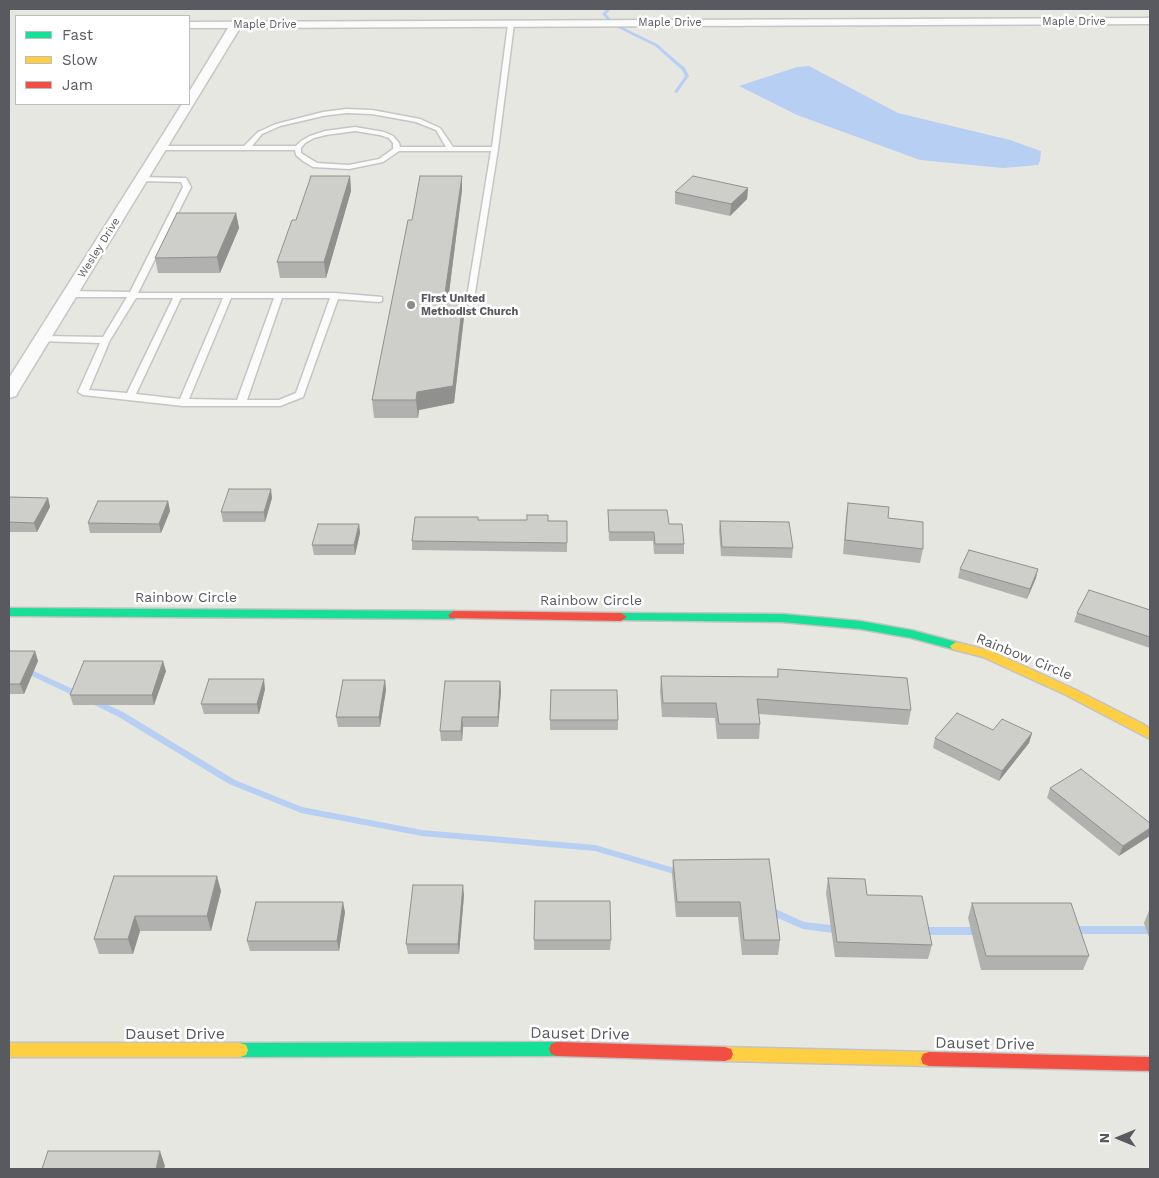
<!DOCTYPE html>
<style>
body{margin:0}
#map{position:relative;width:1159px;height:1178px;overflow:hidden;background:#e7e7e2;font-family:"Work Sans",sans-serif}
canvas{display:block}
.frame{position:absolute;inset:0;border:10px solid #585a5f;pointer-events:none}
.legend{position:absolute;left:15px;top:15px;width:175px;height:90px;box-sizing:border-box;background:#fff;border:1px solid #bcbdbf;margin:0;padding:6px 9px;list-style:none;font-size:15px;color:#585a5f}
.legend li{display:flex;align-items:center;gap:10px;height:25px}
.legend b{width:25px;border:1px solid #bcbdbf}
.north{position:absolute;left:1094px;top:1113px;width:50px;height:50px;-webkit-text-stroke:4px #fff;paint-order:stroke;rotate:270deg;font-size:14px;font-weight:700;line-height:20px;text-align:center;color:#585a5f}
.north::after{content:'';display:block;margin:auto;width:18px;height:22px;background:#585a5f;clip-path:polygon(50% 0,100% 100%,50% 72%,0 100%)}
</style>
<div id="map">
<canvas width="1159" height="1178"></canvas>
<div class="frame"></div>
<ul class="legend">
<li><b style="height:6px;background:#16e098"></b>Fast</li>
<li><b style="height:6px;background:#ffcf43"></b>Slow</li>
<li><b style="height:6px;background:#f24e42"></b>Jam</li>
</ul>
<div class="north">N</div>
</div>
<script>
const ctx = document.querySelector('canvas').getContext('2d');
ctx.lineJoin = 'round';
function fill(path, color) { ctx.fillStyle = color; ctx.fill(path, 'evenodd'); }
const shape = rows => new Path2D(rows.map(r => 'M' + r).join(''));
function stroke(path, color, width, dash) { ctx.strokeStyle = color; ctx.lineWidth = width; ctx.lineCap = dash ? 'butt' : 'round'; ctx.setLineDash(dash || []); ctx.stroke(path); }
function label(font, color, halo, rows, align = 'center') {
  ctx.font = font + ' "Work Sans",sans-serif'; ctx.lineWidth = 5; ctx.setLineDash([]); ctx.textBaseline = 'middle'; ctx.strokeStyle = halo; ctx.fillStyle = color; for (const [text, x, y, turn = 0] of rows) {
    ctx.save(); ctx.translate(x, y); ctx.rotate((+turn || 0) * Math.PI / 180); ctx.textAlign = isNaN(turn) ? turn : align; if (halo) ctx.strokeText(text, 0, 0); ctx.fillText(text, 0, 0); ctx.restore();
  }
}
fill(shape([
 [809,66,898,113,1010,140,1041,151,1040,161,1038,165,1003,168,920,160,797,115,739,86,797,67]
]), '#b6cff2');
fill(shape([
 [607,9,611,9,606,14,616,24,657,44,685,68,689,76,677,93,674,92,685,76,682,70,655,46,614,26,602,14,607,9],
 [9,660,82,693,83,695,82,697,79,698,76,697,9,665,9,660],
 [93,698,123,712,235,780,302,807,422,830,595,845,681,870,684,871,685,873,684,875,681,876,595,851,422,836,301,813,229,784,117,716,90,703,89,701,90,699,93,698],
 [769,906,804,922,840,926,843,927,844,930,843,933,840,934,803,929,766,913,765,910,766,907,769,906],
 [1073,926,1150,926,1150,934,1073,934,1070,933,1069,930,1070,927,1073,926],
 [921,927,980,927,983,928,984,931,983,934,980,935,921,935,918,934,917,931,918,928,921,927]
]), '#b6cff2');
const lane = shape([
 [511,22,514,24,498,149,473,305,470,306,466,303,491,151,399,151,383,162,349,169,313,167,303,161,296,155,295,150,161,150,158,148,161,146,244,146,258,132,276,124,323,112,346,109,372,110,420,119,440,128,453,147,492,147,508,24,511,22],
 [346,113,372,114,416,122,436,130,446,147,400,147,399,143,393,136,384,132,355,127,325,131,310,136,301,141,296,146,252,146,262,134,280,126,323,116,346,113],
 [355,131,380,135,389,138,393,143,393,149,379,159,349,165,317,163,301,153,301,148,305,143,314,138,326,135,355,131],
 [139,177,183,178,186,178,191,187,138,293,335,293,382,297,382,301,379,302,338,299,303,397,280,406,183,406,83,395,78,392,100,343,40,341,40,337,43,336,103,337,127,297,70,297,66,294,70,291,130,292,183,187,181,182,142,181,139,181,139,177],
 [136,298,173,298,127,393,89,390,110,340,136,298],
 [181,298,223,298,180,399,136,394,181,298],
 [231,298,274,298,237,400,189,399,231,298],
 [282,298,330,298,296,393,279,400,247,400,282,298]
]);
const street = shape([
 [1150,18,1150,24,240,28,18,392,16,396,9,398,9,378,182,104,189,104,189,92,228,28,189,28,189,22,1150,18]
]);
const fast = shape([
 [9,608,454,611,460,615,454,619,9,616,9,608],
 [621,613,782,614,860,621,911,630,960,643,962,646,956,650,911,638,860,629,782,622,617,620,615,617,621,613],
 [557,1042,563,1044,565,1049,563,1054,557,1056,240,1057,234,1055,232,1050,234,1045,240,1043,557,1042]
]);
const slow = shape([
 [956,642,991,651,1074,689,1143,724,1150,729,1150,739,1066,695,983,657,952,649,950,646,956,642],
 [9,1043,240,1043,246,1045,248,1050,246,1055,240,1057,9,1057,9,1043],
 [725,1047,929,1052,935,1054,937,1059,935,1064,929,1066,725,1061,719,1059,717,1054,719,1049,725,1047]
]);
const jam = shape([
 [454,611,621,613,627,617,621,621,450,618,448,615,454,611],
 [557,1042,725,1047,731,1049,733,1054,731,1059,725,1061,557,1056,551,1054,549,1049,551,1044,557,1042],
 [929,1052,1150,1057,1150,1071,929,1066,923,1064,921,1059,923,1054,929,1052]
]);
stroke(lane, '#c5c5c4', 3);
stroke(street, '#c5c5c4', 3);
stroke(fast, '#c3c3c3', 3);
stroke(slow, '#c3c3c3', 3);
stroke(jam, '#c3c3c3', 3);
fill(lane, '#fbfbfb');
fill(street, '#fbfbfb');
fill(fast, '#16e098');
fill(slow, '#ffcf43');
fill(jam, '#f24e42');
fill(shape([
 [350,176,351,191,326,278,280,278,277,262],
 [748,188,747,199,730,216,675,204,675,192],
 [462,190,448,300,464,317,454,403,419,410,418,418,374,418,372,400,412,220],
 [236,213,239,228,220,273,158,273,155,258],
 [9,497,48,498,50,507,37,532,9,532],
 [272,498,265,522,223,522,221,512],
 [168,501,170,511,161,533,90,533,88,523],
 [848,503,888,518,923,549,920,563,843,554,846,517],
 [608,510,669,524,684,544,684,554,654,554,653,541,609,541],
 [478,517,478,520,567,521,567,552,412,550,412,541],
 [720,521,793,548,792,558,721,556,719,530],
 [359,524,360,533,355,555,314,555,312,545],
 [960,569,1036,578,1027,599,958,578],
 [1150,610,1150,648,1074,622,1077,613],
 [9,651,35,651,38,661,24,694,9,694],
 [778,669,911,710,908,725,759,714,760,724,759,739,717,739,715,718,662,717,660,691,661,676,777,677],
 [166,671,154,705,73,705,70,695],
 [385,680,386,690,380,727,338,727,336,717],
 [500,681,501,691,498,727,463,727,462,741,441,741,440,731],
 [265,689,259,714,204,714,201,704],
 [550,720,618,720,618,730,550,730],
 [993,730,1032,733,1029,743,999,781,933,748,935,738],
 [1050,788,1150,823,1119,856,1047,798],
 [769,859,780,940,778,955,742,955,738,917,676,917,672,874,673,860],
 [114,876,221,891,211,931,140,931,133,954,99,954,94,939],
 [828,878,867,895,932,945,928,959,835,957,826,893],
 [464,895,459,954,408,954,406,944],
 [972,903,1089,956,1083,970,981,970,968,918],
 [1150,908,1150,940,1144,923],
 [345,912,339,951,250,951,247,941],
 [534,940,611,940,610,950,534,950]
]), '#b1b1af');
fill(shape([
 [350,176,351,191,326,278,324,262],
 [462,176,462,190,446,317,444,300],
 [748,188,747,199,730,216,731,204],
 [236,213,239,228,220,273,217,257],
 [463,300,464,317,454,403,419,410,418,418,416,400,417,392],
 [271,489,272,498,265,522,264,512],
 [48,498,50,507,37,532,34,523],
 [168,501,170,511,161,533,159,524],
 [359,524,360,533,355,555,354,545],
 [1038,569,1036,578,1027,599,1030,589],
 [35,651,38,661,24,694,20,684],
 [163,661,166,671,154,705,152,695],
 [264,679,265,689,259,714,257,704],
 [385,680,386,690,380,727,379,717],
 [500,681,501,691,498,727,498,717],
 [462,717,463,727,462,741,461,731],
 [1032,733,1029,743,999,781,1002,771],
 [1150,828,1150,836,1119,856,1123,846],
 [217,876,221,891,211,931,207,916],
 [463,885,464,895,459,954,458,944],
 [343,902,345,912,339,951,337,941],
 [135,916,140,931,133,954,128,939],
 [160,1151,165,1166,164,1169,156,1169]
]), '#90908e');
const building = shape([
 [311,176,350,176,324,262,277,262,292,220,296,220,311,176],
 [420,176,462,176,444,300,463,300,453,386,417,392,416,400,372,400,408,220,412,220,420,176],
 [693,176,748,188,731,204,675,192,693,176],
 [177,213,236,213,217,257,155,258,177,213],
 [229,489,271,489,264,512,221,512,229,489],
 [9,497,48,498,34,523,9,522,9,497],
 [98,501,168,501,159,524,88,523,98,501],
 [848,503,889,507,888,518,923,522,923,549,845,540,848,503],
 [608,510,667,510,669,524,682,524,684,544,655,544,654,532,609,532,608,510],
 [527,515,548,515,548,521,567,521,567,543,412,541,415,517,478,517,478,520,527,520,527,515],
 [720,521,789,522,793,548,722,547,720,521],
 [318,524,359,524,354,545,312,545,318,524],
 [969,550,1038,569,1030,589,960,569,969,550],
 [1089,590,1150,610,1150,637,1077,613,1089,590],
 [9,651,35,651,20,684,9,684,9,651],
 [84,661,163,661,152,695,70,695,84,661],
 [778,669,907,678,911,710,757,699,760,724,719,724,716,703,663,703,661,676,778,677,778,669],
 [209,679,264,679,257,704,201,704,209,679],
 [343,680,385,680,379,717,336,717,343,680],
 [445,681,500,681,498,717,462,717,461,731,440,731,445,681],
 [551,690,617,690,618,720,550,720,551,690],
 [957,713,993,730,1002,719,1032,733,1002,771,935,738,957,713],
 [1081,769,1150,823,1150,828,1123,846,1050,788,1081,769],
 [769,859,780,940,744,940,740,902,677,902,673,860,769,859],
 [114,876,217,876,207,916,135,916,128,939,94,939,114,876],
 [828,878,865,879,867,895,922,896,932,945,837,942,828,878],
 [413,885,463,885,458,944,406,944,413,885],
 [535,901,610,901,611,940,534,940,535,901],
 [256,902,343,902,337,941,247,941,256,902],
 [972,903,1071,903,1089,956,986,956,972,903],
 [48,1151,160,1151,156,1169,42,1169,48,1151]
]);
fill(building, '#cececb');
stroke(building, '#90908e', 1);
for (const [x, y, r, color] of [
 [411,305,5,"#8a8b8d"]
]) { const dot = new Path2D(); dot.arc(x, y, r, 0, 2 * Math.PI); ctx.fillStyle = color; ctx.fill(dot); stroke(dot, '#fff', 2); }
label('11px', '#585a5f', '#fff', [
 ["Maple Drive",1074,22],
 ["Maple Drive",670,23],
 ["Maple Drive",265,25],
 ["Wesley Drive",99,248,-58]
]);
label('bold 11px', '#585a5f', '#fff', [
 ["First United",421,299],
 ["Methodist Church",421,312]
], 'left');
label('14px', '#585a5f', '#fff', [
 ["Rainbow Circle",186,598],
 ["Rainbow Circle",591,601],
 ["Rainbow Circle",1024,657,22]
]);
label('16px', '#585a5f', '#fff', [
 ["Dauset Drive",175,1034],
 ["Dauset Drive",580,1034,1],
 ["Dauset Drive",985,1044,1]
]);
</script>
